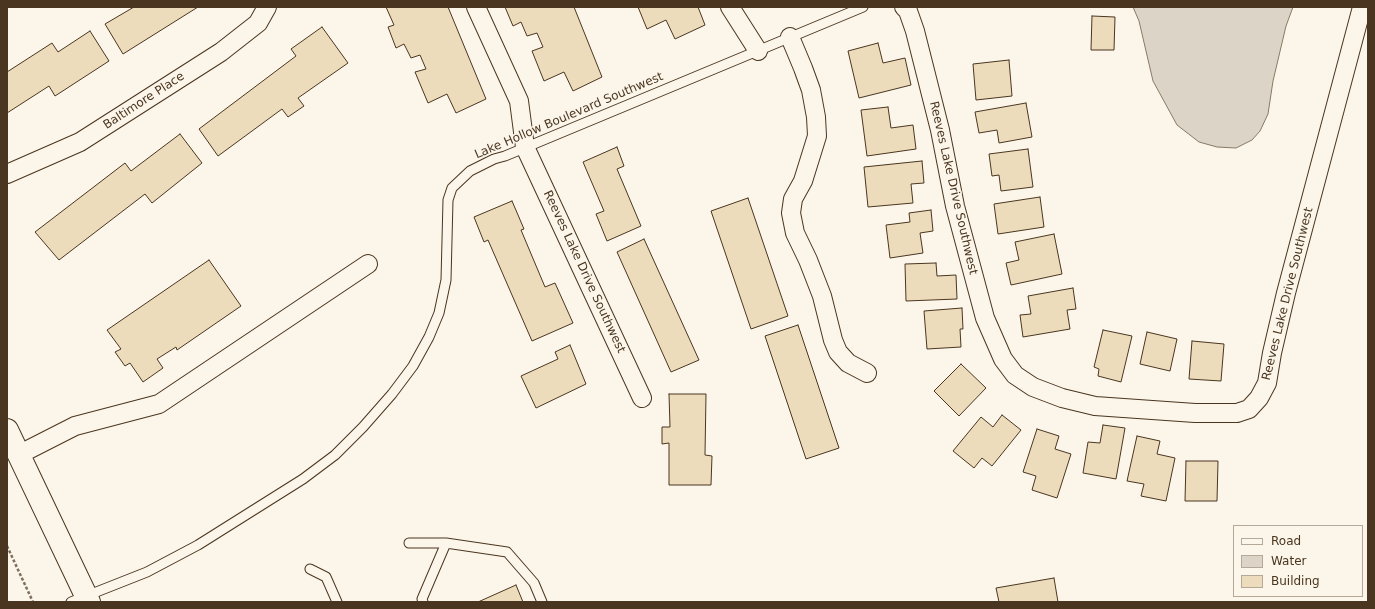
<!DOCTYPE html>
<style>
body{margin:0}
#map{position:relative;width:1375px;height:609px;overflow:hidden;background:#fbf6e9;font-family:"DejaVu Sans",sans-serif}
canvas{display:block}
.frame{position:absolute;inset:0;border:8px solid #4a3520;pointer-events:none}
.legend{position:absolute;left:1233px;top:525px;width:130px;height:72px;box-sizing:border-box;background:#fbf6e9;border:1px solid #b4a999;margin:0;padding:5px 7px;list-style:none;font-size:12px;color:#4a3520}
.legend li{display:flex;align-items:center;gap:8px;height:20px}
.legend b{width:20px;border:1px solid #b4a999}
</style>
<div id="map">
<canvas width="1375" height="609"></canvas>
<div class="frame"></div>
<ul class="legend">
<li><b style="height:5px;background:#fbf6e9"></b>Road</li>
<li><b style="height:11px;background:#dcd4c6"></b>Water</li>
<li><b style="height:11px;background:#ecdcbc"></b>Building</li>
</ul>
</div>
<script>
const ctx = document.querySelector('canvas').getContext('2d');
ctx.lineJoin = 'round';
function fill(path, color) { ctx.fillStyle = color; ctx.fill(path, 'evenodd'); }
const shape = rows => new Path2D(rows.map(r => 'M' + r).join(''));
function stroke(path, color, width, dash) { ctx.strokeStyle = color; ctx.lineWidth = width; ctx.lineCap = dash ? 'butt' : 'round'; ctx.setLineDash(dash || []); ctx.stroke(path); }
function label(font, color, halo, rows, align = 'center') {
  ctx.font = font + ' "DejaVu Sans",sans-serif'; ctx.lineWidth = 3; ctx.setLineDash([]); ctx.textBaseline = 'middle'; ctx.strokeStyle = halo; ctx.fillStyle = color; for (const [text, x, y, turn = 0] of rows) {
    ctx.save(); ctx.translate(x, y); ctx.rotate((+turn || 0) * Math.PI / 180); ctx.textAlign = isNaN(turn) ? turn : align; if (halo) ctx.strokeText(text, 0, 0); ctx.fillText(text, 0, 0); ctx.restore();
  }
}
const water = shape([
 [1133,7,1293,7,1286,26,1273,81,1268,114,1260,131,1252,140,1236,148,1217,147,1199,142,1177,125,1153,81,1139,21,1133,7]
]);
fill(water, '#dcd4c6');
stroke(water, '#887966', 1);
const building = shape([
 [134,7,198,7,123,54,105,24,134,7],
 [386,7,448,7,486,99,456,113,447,94,428,103,415,72,426,69,420,55,411,58,404,44,396,48,388,27,394,25,386,7],
 [505,7,574,7,602,77,573,91,564,72,544,81,532,51,543,47,537,33,527,36,521,22,513,26,505,7],
 [638,7,698,7,705,25,675,39,666,20,647,29,638,7],
 [1092,16,1115,17,1114,50,1091,50,1092,16],
 [322,27,348,63,298,98,304,106,288,117,282,109,218,156,199,129,296,56,291,49,322,27],
 [90,31,109,61,55,96,49,86,7,113,7,72,52,43,58,52,90,31],
 [878,43,883,63,905,58,911,85,859,98,848,51,878,43],
 [1009,60,1012,96,976,100,973,64,1009,60],
 [1026,103,1032,137,999,143,997,130,979,133,975,112,1026,103],
 [888,107,891,128,913,125,916,149,867,156,861,110,888,107],
 [180,134,202,163,152,203,145,194,59,260,35,232,125,163,131,171,180,134],
 [617,147,624,166,617,169,641,226,607,241,596,214,604,211,583,162,617,147],
 [1028,149,1033,187,1001,191,999,175,992,176,989,154,1028,149],
 [922,161,924,183,911,184,913,203,868,207,864,167,922,161],
 [1040,197,1044,227,998,234,994,204,1040,197],
 [748,198,788,316,751,329,711,211,748,198],
 [512,201,524,229,521,230,545,287,555,283,573,323,532,341,488,240,484,242,474,217,512,201],
 [931,210,933,231,920,233,923,253,890,258,886,225,910,222,909,213,931,210],
 [1054,234,1062,274,1011,285,1006,263,1019,260,1015,242,1054,234],
 [644,239,699,360,671,372,617,252,644,239],
 [209,260,241,306,177,350,176,347,157,359,163,368,143,382,130,363,125,366,115,352,121,349,107,330,209,260],
 [936,263,937,276,956,275,957,299,906,301,905,264,936,263],
 [1073,288,1076,309,1067,310,1070,329,1023,337,1020,315,1031,314,1028,296,1073,288],
 [962,308,963,329,960,329,961,347,927,349,924,311,962,308],
 [798,325,839,448,806,459,765,336,798,325],
 [1103,330,1132,336,1121,382,1098,376,1099,369,1094,367,1103,330],
 [1147,332,1177,339,1170,371,1140,364,1147,332],
 [1192,341,1224,344,1221,381,1189,379,1192,341],
 [570,345,586,384,536,408,521,376,558,359,555,352,570,345],
 [961,364,986,388,959,416,934,391,961,364],
 [669,394,706,394,705,455,712,456,711,485,669,485,669,443,662,444,662,427,670,427,669,394],
 [1002,415,1021,430,992,466,982,458,974,468,953,451,981,417,993,427,1002,415],
 [1103,425,1125,428,1116,479,1083,473,1088,442,1100,443,1103,425],
 [1037,429,1059,436,1055,449,1071,454,1057,498,1032,490,1036,476,1023,472,1037,429],
 [1137,436,1160,441,1157,454,1175,458,1166,501,1141,496,1144,484,1127,481,1137,436],
 [1186,461,1218,461,1217,501,1185,501,1186,461],
 [1054,578,1058,602,999,602,996,588,1054,578],
 [516,585,523,602,478,602,516,585]
]);
fill(building, '#ecdcbc');
stroke(building, '#4a3520', 1);
const service = shape([
 [409,543,446,543],
 [310,569,326,577,337,602],
 [71,602,147,572,198,545,303,479,335,455,363,427,392,394,413,366,429,337,439,313,446,280,448,200,452,188,470,171,494,159,505,156,863,7],
 [423,602,422,599,446,543,507,552,534,583,542,602]
]);
const minor = shape([
 [476,7,519,101,525,147,642,398],
 [730,7,758,51],
 [904,7,908,11,915,31,940,130,955,206,985,318,1003,359,1015,375,1033,387,1062,398,1095,406,1195,413,1237,413,1249,409,1259,398,1267,383,1272,353,1286,293,1362,7],
 [790,37,803,68,811,90,816,117,817,136,803,181,793,199,791,213,795,233,808,260,822,296,833,340,838,352,848,363,867,373],
 [7,174,80,142,221,52,258,23,267,7],
 [18,455,75,426,159,404,368,264]
]);
const primary = shape([
 [7,430,89,602]
]);
stroke(service, '#4a3520', 11);
stroke(minor, '#4a3520', 20);
stroke(primary, '#4a3520', 24);
stroke(shape([
 [7,546,33,602]
]), '#7f6f5c', 2.5, [3, 2]);
stroke(service, '#fbf6e9', 9);
stroke(minor, '#fbf6e9', 18);
stroke(primary, '#fbf6e9', 22);
label('12px', '#4a3520', '#fbf6e9', [
 ["Baltimore Place",144,101,-33],
 ["Lake Hollow Boulevard Southwest",569,116,-23],
 ["Reeves Lake Drive Southwest",953,188,77],
 ["Reeves Lake Drive Southwest",584,272,65],
 ["Reeves Lake Drive Southwest",1288,294,-76]
]);
</script>
